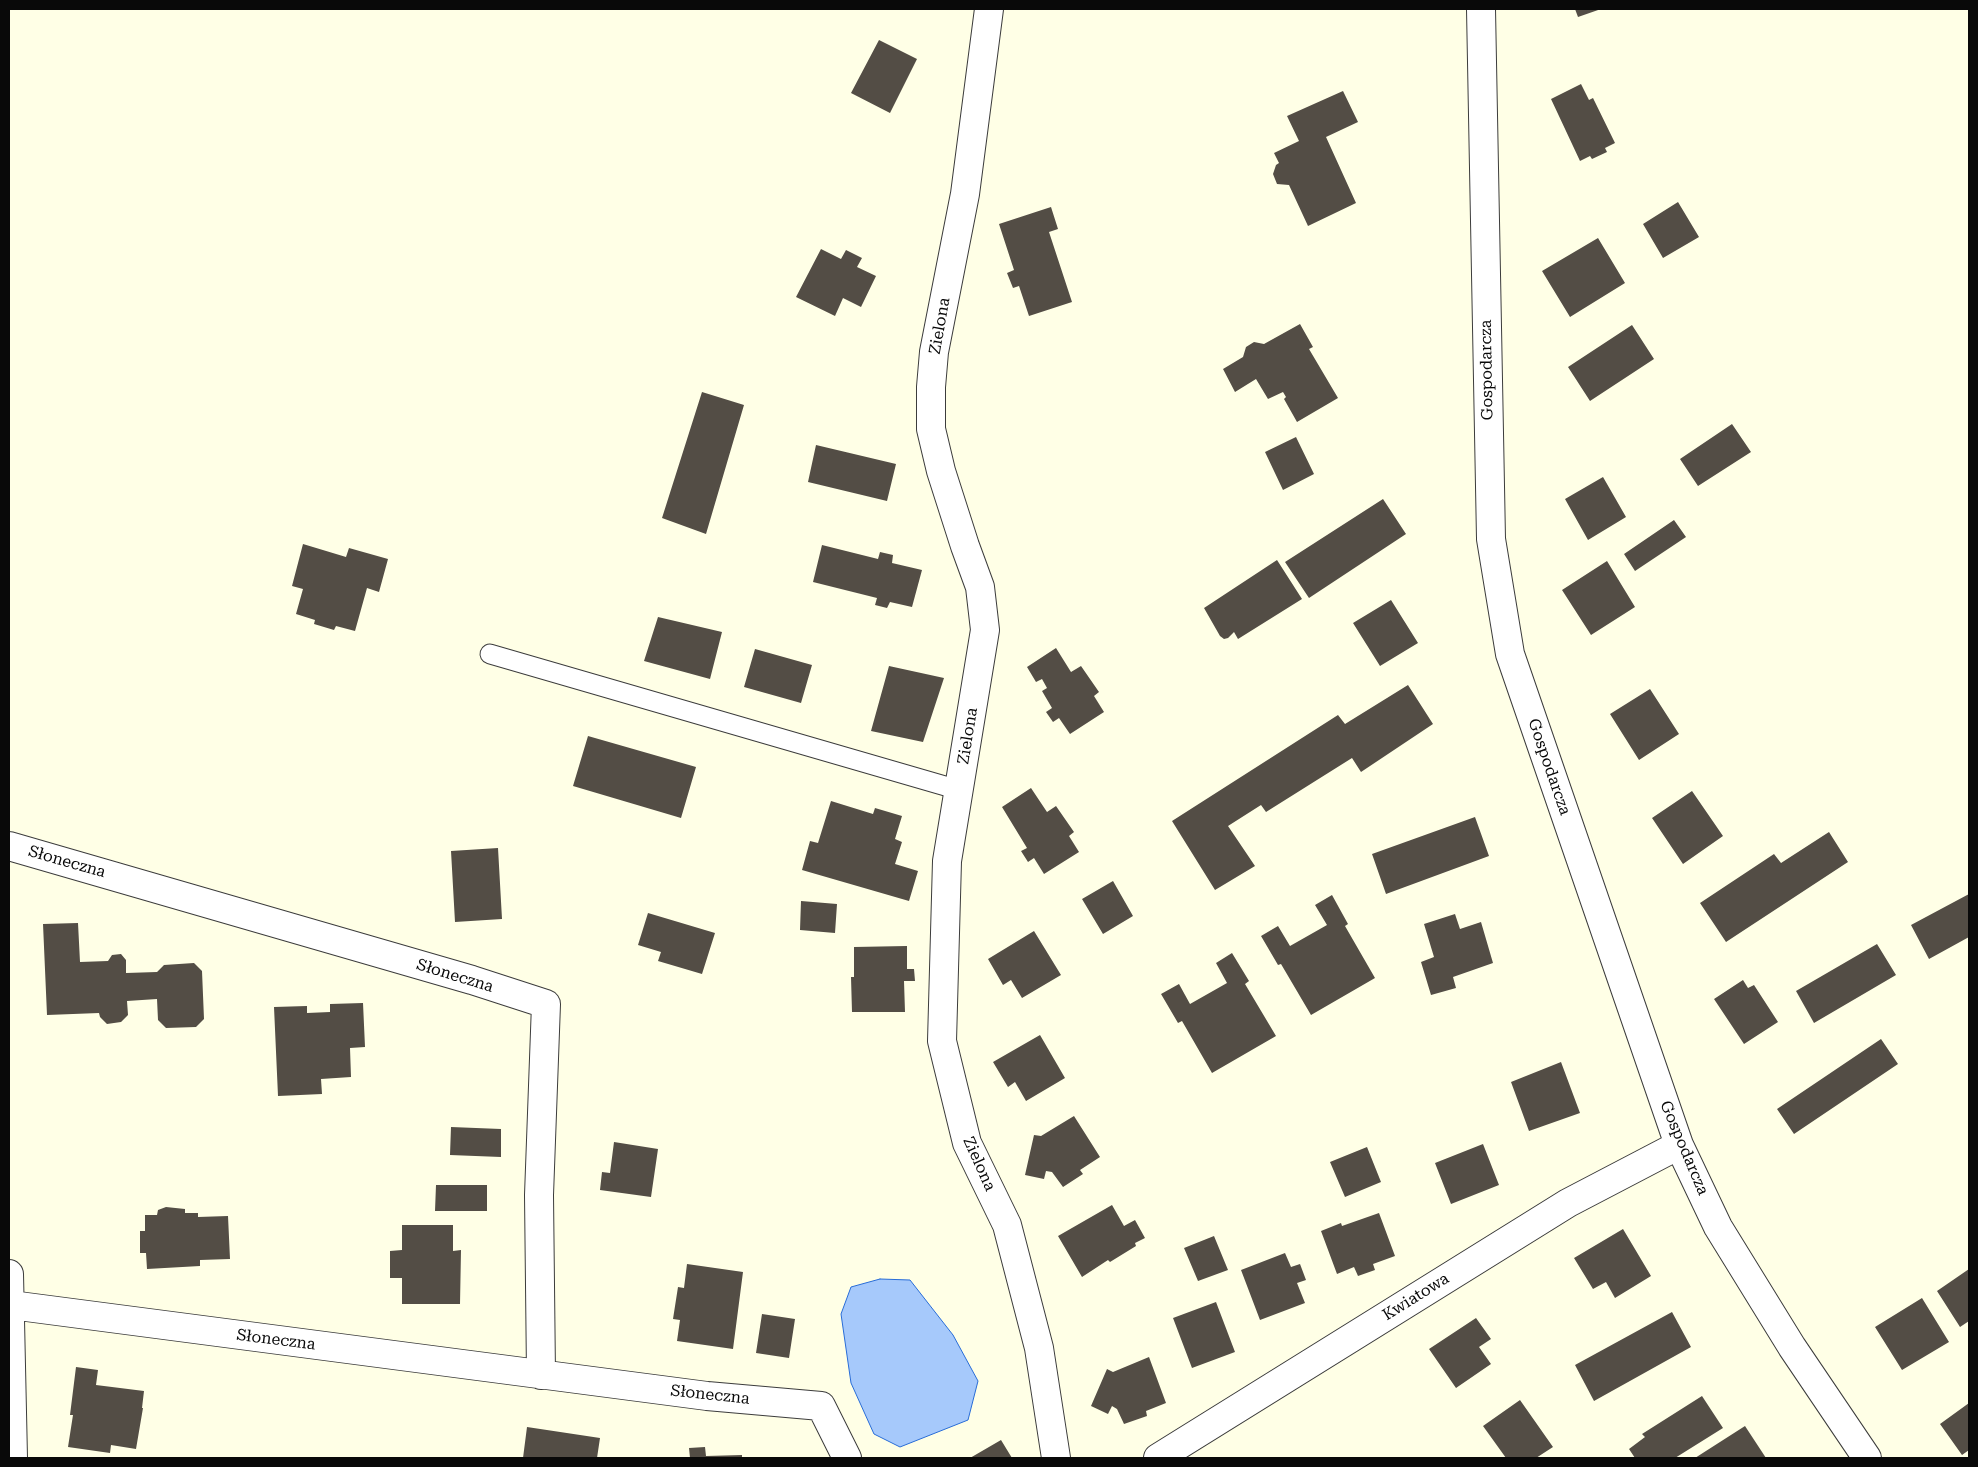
<!DOCTYPE html>
<meta charset="utf-8">
<style>
body{margin:0}
#map{position:relative;width:1978px;height:1467px;overflow:hidden;background:#ffffe6;font-family:"Roboto Serif",serif}
canvas{display:block}
.frame{position:absolute;inset:0;border:10px solid #090909;pointer-events:none}
</style>
<div id="map">
<canvas width="1978" height="1467"></canvas>
<div class="frame"></div>
</div>
<script>
const ctx = document.querySelector('canvas').getContext('2d');
ctx.lineJoin = 'round';
function fill(path, color) { ctx.fillStyle = color; ctx.fill(path, 'evenodd'); }
const shape = rows => new Path2D(rows.map(r => 'M' + r).join(''));
function stroke(path, color, width, dash) { ctx.strokeStyle = color; ctx.lineWidth = width; ctx.lineCap = dash ? 'butt' : 'round'; ctx.setLineDash(dash || []); ctx.stroke(path); }
function label(font, color, halo, rows, align = 'center') {
  ctx.font = font + ' "Roboto Serif",serif'; ctx.lineWidth = 5; ctx.setLineDash([]); ctx.textBaseline = 'middle'; ctx.strokeStyle = halo; ctx.fillStyle = color; for (const [text, x, y, turn = 0] of rows) {
    ctx.save(); ctx.translate(x, y); ctx.rotate((+turn || 0) * Math.PI / 180); ctx.textAlign = isNaN(turn) ? turn : align; if (halo) ctx.strokeText(text, 0, 0); ctx.fillText(text, 0, 0); ctx.restore();
  }
}
const water = shape([
 [880,1279,910,1280,953,1335,978,1381,968,1420,900,1447,874,1434,851,1383,841,1314,851,1287,880,1279]
]);
fill(water, '#a6c9fb');
stroke(water, '#286cd7', 1);
fill(shape([
 [1575,9,1601,9,1578,17],
 [879,40,917,59,890,113,851,93],
 [1581,84,1589,100,1593,98,1615,143,1605,148,1607,152,1592,159,1590,156,1580,161,1551,99],
 [1343,91,1358,122,1326,137,1356,203,1308,226,1289,185,1277,184,1273,174,1276,165,1279,163,1274,153,1299,141,1287,116],
 [1678,202,1699,237,1663,258,1643,224],
 [1051,207,1058,229,1049,232,1072,302,1029,316,1019,286,1013,288,1007,273,1014,270,999,224],
 [1598,238,1625,283,1570,317,1542,271],
 [821,249,841,259,846,250,862,258,857,267,876,276,861,307,843,298,835,316,796,297],
 [1300,324,1313,347,1309,349,1338,398,1297,422,1284,399,1286,397,1283,392,1268,399,1256,379,1235,392,1223,369,1243,357,1246,347,1254,342,1264,344],
 [1632,325,1654,359,1590,401,1568,367],
 [702,392,744,405,706,534,662,518],
 [1732,424,1751,452,1698,486,1680,459],
 [1296,437,1314,474,1283,490,1265,452],
 [816,445,896,464,887,501,808,482],
 [1603,477,1626,517,1588,540,1565,499],
 [1383,499,1406,534,1309,598,1285,562],
 [1674,520,1686,537,1635,571,1624,554],
 [303,544,346,557,349,548,388,559,379,592,367,588,355,631,336,626,334,630,314,624,315,620,296,614,303,589,292,586],
 [822,545,878,559,880,552,893,555,892,563,922,570,912,607,890,602,887,608,875,605,877,598,813,582],
 [1277,560,1302,599,1238,639,1234,632,1228,638,1224,639,1220,636,1204,608],
 [1607,561,1635,607,1591,635,1562,590],
 [1391,600,1418,643,1380,666,1353,623],
 [658,617,722,632,710,679,644,661],
 [1056,648,1071,672,1081,666,1099,692,1094,696,1104,712,1070,734,1059,718,1053,722,1046,712,1052,708,1042,691,1047,688,1042,679,1036,682,1027,667],
 [755,649,812,665,801,703,744,687],
 [889,666,944,678,923,742,871,731],
 [1408,685,1433,724,1361,772,1352,758,1266,812,1261,805,1228,826,1255,866,1215,890,1172,821,1338,715,1345,724],
 [1650,689,1679,734,1639,760,1610,714],
 [588,736,696,767,681,818,573,786],
 [1031,788,1047,812,1056,806,1074,832,1069,836,1079,852,1044,874,1034,858,1028,862,1021,851,1027,848,1002,807],
 [1692,791,1723,836,1683,864,1652,818],
 [831,801,873,814,875,808,902,816,895,839,902,842,895,864,918,871,909,901,802,870,810,841,818,843],
 [1475,817,1489,856,1386,894,1372,854],
 [1829,832,1848,862,1726,942,1700,903,1774,854,1781,863],
 [498,848,502,919,455,922,451,851],
 [1113,881,1133,916,1103,934,1082,899],
 [1969,894,1969,937,1929,959,1911,925],
 [1332,895,1348,924,1345,926,1375,978,1311,1015,1281,964,1278,965,1261,936,1278,926,1290,946,1327,925,1315,905],
 [801,901,837,904,835,933,800,930],
 [648,913,715,933,702,974,658,961,661,952,638,945],
 [1455,914,1460,929,1481,922,1493,963,1453,977,1456,988,1431,995,1421,962,1434,957,1424,924],
 [78,923,80,962,108,961,112,955,121,954,126,960,126,973,157,972,164,965,194,963,202,971,204,1019,196,1027,166,1028,158,1020,157,999,127,1001,128,1015,121,1022,107,1024,100,1017,99,1013,47,1015,43,924],
 [1034,931,1061,975,1022,998,1011,980,1003,985,988,959],
 [1877,944,1896,975,1814,1023,1796,991],
 [907,946,907,969,914,969,915,981,904,981,905,1012,852,1012,851,977,854,977,854,947],
 [1232,953,1249,981,1245,984,1276,1036,1212,1073,1182,1021,1178,1023,1161,994,1179,984,1190,1004,1227,983,1216,963],
 [1743,980,1748,988,1754,985,1778,1022,1744,1044,1714,999],
 [363,1003,365,1047,350,1048,351,1077,321,1079,322,1094,278,1096,274,1007,307,1006,307,1013,330,1012,330,1004],
 [1040,1035,1065,1078,1026,1101,1015,1082,1008,1087,993,1062],
 [1881,1039,1898,1064,1794,1134,1777,1109],
 [1561,1062,1580,1113,1529,1131,1511,1082],
 [1074,1116,1100,1157,1080,1170,1083,1174,1063,1187,1052,1172,1046,1171,1044,1179,1025,1175,1034,1135,1041,1136],
 [451,1127,501,1129,501,1157,450,1155],
 [614,1142,658,1149,651,1197,600,1190,602,1172,610,1173],
 [1483,1144,1499,1185,1451,1204,1435,1163],
 [1367,1147,1381,1182,1345,1197,1330,1162],
 [436,1185,487,1185,487,1211,435,1211],
 [1112,1205,1124,1226,1135,1220,1145,1238,1135,1243,1136,1246,1110,1262,1108,1260,1082,1277,1058,1236],
 [166,1207,185,1209,185,1213,198,1213,198,1217,228,1216,230,1259,200,1260,200,1266,147,1269,146,1253,140,1253,140,1231,145,1231,145,1215,157,1215,158,1210],
 [1379,1213,1395,1256,1373,1264,1375,1270,1358,1276,1354,1267,1337,1274,1321,1231,1341,1223,1342,1226],
 [402,1225,453,1225,453,1251,461,1250,460,1304,402,1304,402,1278,390,1278,390,1251,402,1250],
 [1623,1229,1651,1276,1615,1298,1606,1282,1593,1289,1574,1258],
 [1214,1236,1228,1270,1198,1281,1184,1248],
 [1285,1253,1291,1267,1300,1264,1306,1280,1297,1283,1305,1303,1260,1320,1241,1270],
 [687,1264,743,1272,733,1349,677,1341,680,1320,673,1319,678,1287,684,1288],
 [1969,1269,1969,1321,1960,1327,1937,1291],
 [1922,1298,1949,1342,1902,1370,1875,1327],
 [1216,1302,1235,1352,1192,1368,1173,1318],
 [1672,1312,1691,1347,1594,1401,1575,1365],
 [762,1314,795,1319,789,1358,756,1353],
 [1476,1318,1491,1339,1479,1347,1491,1364,1456,1388,1429,1349],
 [1149,1357,1166,1403,1146,1411,1147,1416,1124,1424,1117,1409,1112,1406,1108,1414,1091,1406,1107,1369,1113,1372],
 [76,1367,98,1370,96,1385,144,1391,142,1408,143,1408,136,1449,111,1445,110,1453,68,1447,73,1415,70,1415],
 [1702,1396,1723,1428,1675,1458,1635,1458,1629,1449,1645,1437,1642,1434],
 [1520,1400,1553,1447,1536,1458,1506,1458,1483,1426],
 [1969,1403,1969,1450,1962,1455,1940,1424],
 [1745,1426,1766,1458,1695,1458],
 [527,1427,600,1438,597,1458,523,1458],
 [1001,1440,1012,1458,970,1458],
 [705,1447,706,1456,742,1455,742,1458,690,1458,689,1448]
]), '#534d45');
const lane = shape([
 [490,654,959,790]
]);
const street = shape([
 [989,9,965,194,934,352,931,387,931,429,941,471,965,546,980,587,985,630,947,861,942,1041,967,1143,1007,1225,1039,1348,1056,1458],
 [1481,9,1491,539,1510,654,1679,1145,1718,1227,1792,1347,1867,1458],
 [9,846,472,980,546,1004,539,1195,541,1375],
 [9,1274,13,1458],
 [11,1305,707,1396,821,1406,847,1458],
 [1158,1458,1568,1203,1679,1145]
]);
stroke(lane, '#3c3c3c', 21);
stroke(street, '#3c3c3c', 30);
stroke(lane, '#fff', 19);
stroke(street, '#fff', 28);
label('16px', '#090909', '#fff', [
 ["Zielona",940,326,-80],
 ["Gospodarcza",1487,370,-91],
 ["Zielona",968,736,-81],
 ["Gospodarcza",1549,767,71],
 ["Słoneczna",67,862,16],
 ["Słoneczna",455,976,17],
 ["Gospodarcza",1684,1148,67],
 ["Zielona",979,1164,66],
 ["Kwiatowa",1416,1297,-32],
 ["Słoneczna",276,1340,7],
 ["Słoneczna",710,1395,6]
]);
</script>
